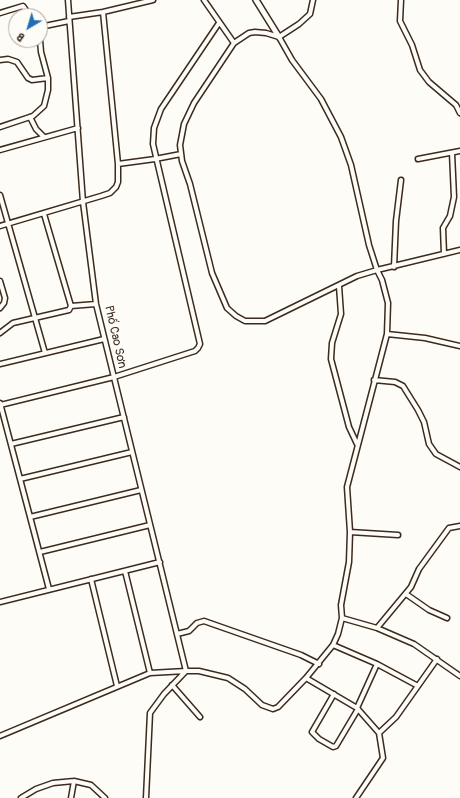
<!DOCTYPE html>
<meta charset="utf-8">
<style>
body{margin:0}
#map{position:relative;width:460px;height:798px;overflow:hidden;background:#fdfcf7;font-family:Pangolin,sans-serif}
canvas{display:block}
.north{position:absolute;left:8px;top:8px;width:40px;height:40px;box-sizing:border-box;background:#fdfcf7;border:1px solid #afa8a0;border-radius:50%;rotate:218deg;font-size:11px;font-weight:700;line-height:16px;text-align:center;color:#3b2a1e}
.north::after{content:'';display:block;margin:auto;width:14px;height:18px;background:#1f6fb2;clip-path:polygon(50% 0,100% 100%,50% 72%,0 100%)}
</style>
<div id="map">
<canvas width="460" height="798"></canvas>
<div class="north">B</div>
</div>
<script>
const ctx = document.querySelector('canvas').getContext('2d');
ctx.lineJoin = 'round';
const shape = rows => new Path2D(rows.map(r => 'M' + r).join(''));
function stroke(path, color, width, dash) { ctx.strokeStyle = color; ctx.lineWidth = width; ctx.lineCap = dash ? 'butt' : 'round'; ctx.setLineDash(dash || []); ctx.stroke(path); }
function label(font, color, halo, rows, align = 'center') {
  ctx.font = font + ' Pangolin,sans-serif'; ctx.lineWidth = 3; ctx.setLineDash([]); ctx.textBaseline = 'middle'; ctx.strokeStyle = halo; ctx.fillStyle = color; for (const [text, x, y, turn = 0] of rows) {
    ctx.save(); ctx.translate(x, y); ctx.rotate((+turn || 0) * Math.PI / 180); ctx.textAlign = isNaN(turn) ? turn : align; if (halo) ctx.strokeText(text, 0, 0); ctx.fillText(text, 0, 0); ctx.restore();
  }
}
const minor = shape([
 [204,0,234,43],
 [401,0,400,21,412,45,420,70,429,82,456,105,460,113],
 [0,13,23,6,30,16],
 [69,17,103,12,153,0],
 [40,27,69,21],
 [279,37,299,24,310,14,313,0],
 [0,60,8,59,17,62,28,78,32,80,48,78],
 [30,117,36,129,44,137],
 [0,127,33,116,44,106,48,90,48,78,41,52,40,40],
 [0,150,78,128],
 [418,159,460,151],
 [118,164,155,159,181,154],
 [0,195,45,353],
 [44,214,71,306],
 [0,226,101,196,110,193,116,187,118,182,118,164,103,12],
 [444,254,443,228,450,216,454,197,452,153],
 [394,267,396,221,401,180],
 [0,281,5,298,4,303,0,308],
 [339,286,341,314,332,343,331,359,349,427,357,444],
 [0,333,13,323,69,310,71,306,96,304],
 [387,334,425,338,460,346],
 [0,364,104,339],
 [374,380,395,382,403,386,418,410,424,422,429,444,436,454,460,467],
 [0,403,49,589],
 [0,405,114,377,195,351,198,348,200,344,153,144,154,128,161,109,219,23],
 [11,444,124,417],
 [20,479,132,452],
 [30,517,141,490],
 [350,532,398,535],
 [40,552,150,525],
 [125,571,150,673],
 [91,579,117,686],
 [406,594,429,610,447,618],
 [0,602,160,562],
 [342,618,377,628,414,644,460,676],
 [377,628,411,587,419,569,449,528,460,526],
 [177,634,189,631,197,623,204,621,301,655,319,664],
 [333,645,377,664,418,686],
 [306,678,357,708,379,733,383,758,356,798],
 [172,685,200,717],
 [334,694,312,732,319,739,333,747,336,746,358,709],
 [357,708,377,664],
 [379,733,396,717,437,659],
 [0,736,150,673,186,671,96,304,83,202,68,0],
 [21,798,36,789,53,783,74,781,91,785,105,798],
 [71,798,74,781],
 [146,798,150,713,164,694,186,671,199,671,228,678,245,689,262,705,273,709,278,707,306,678,333,645,338,634,342,618,341,605,349,562,350,532,347,487,387,334,388,303,382,280,377,270,369,245,351,165,341,137,321,99,292,60,279,37,266,33,255,32,249,33,234,43,194,103,184,124,180,145,182,161,190,184,212,273,227,308,236,316,245,321,265,321,357,276,377,270,460,250]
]);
const tertiary = shape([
 [256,0,279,37]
]);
stroke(minor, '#3b2a1e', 7);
stroke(tertiary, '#3b2a1e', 8);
stroke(minor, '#fdfcf7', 4);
stroke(tertiary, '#fdfcf7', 5);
label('12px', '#3b2a1e', '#fdfcf7', [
 ["Phố Cao Sơn",115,337,77]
]);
</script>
